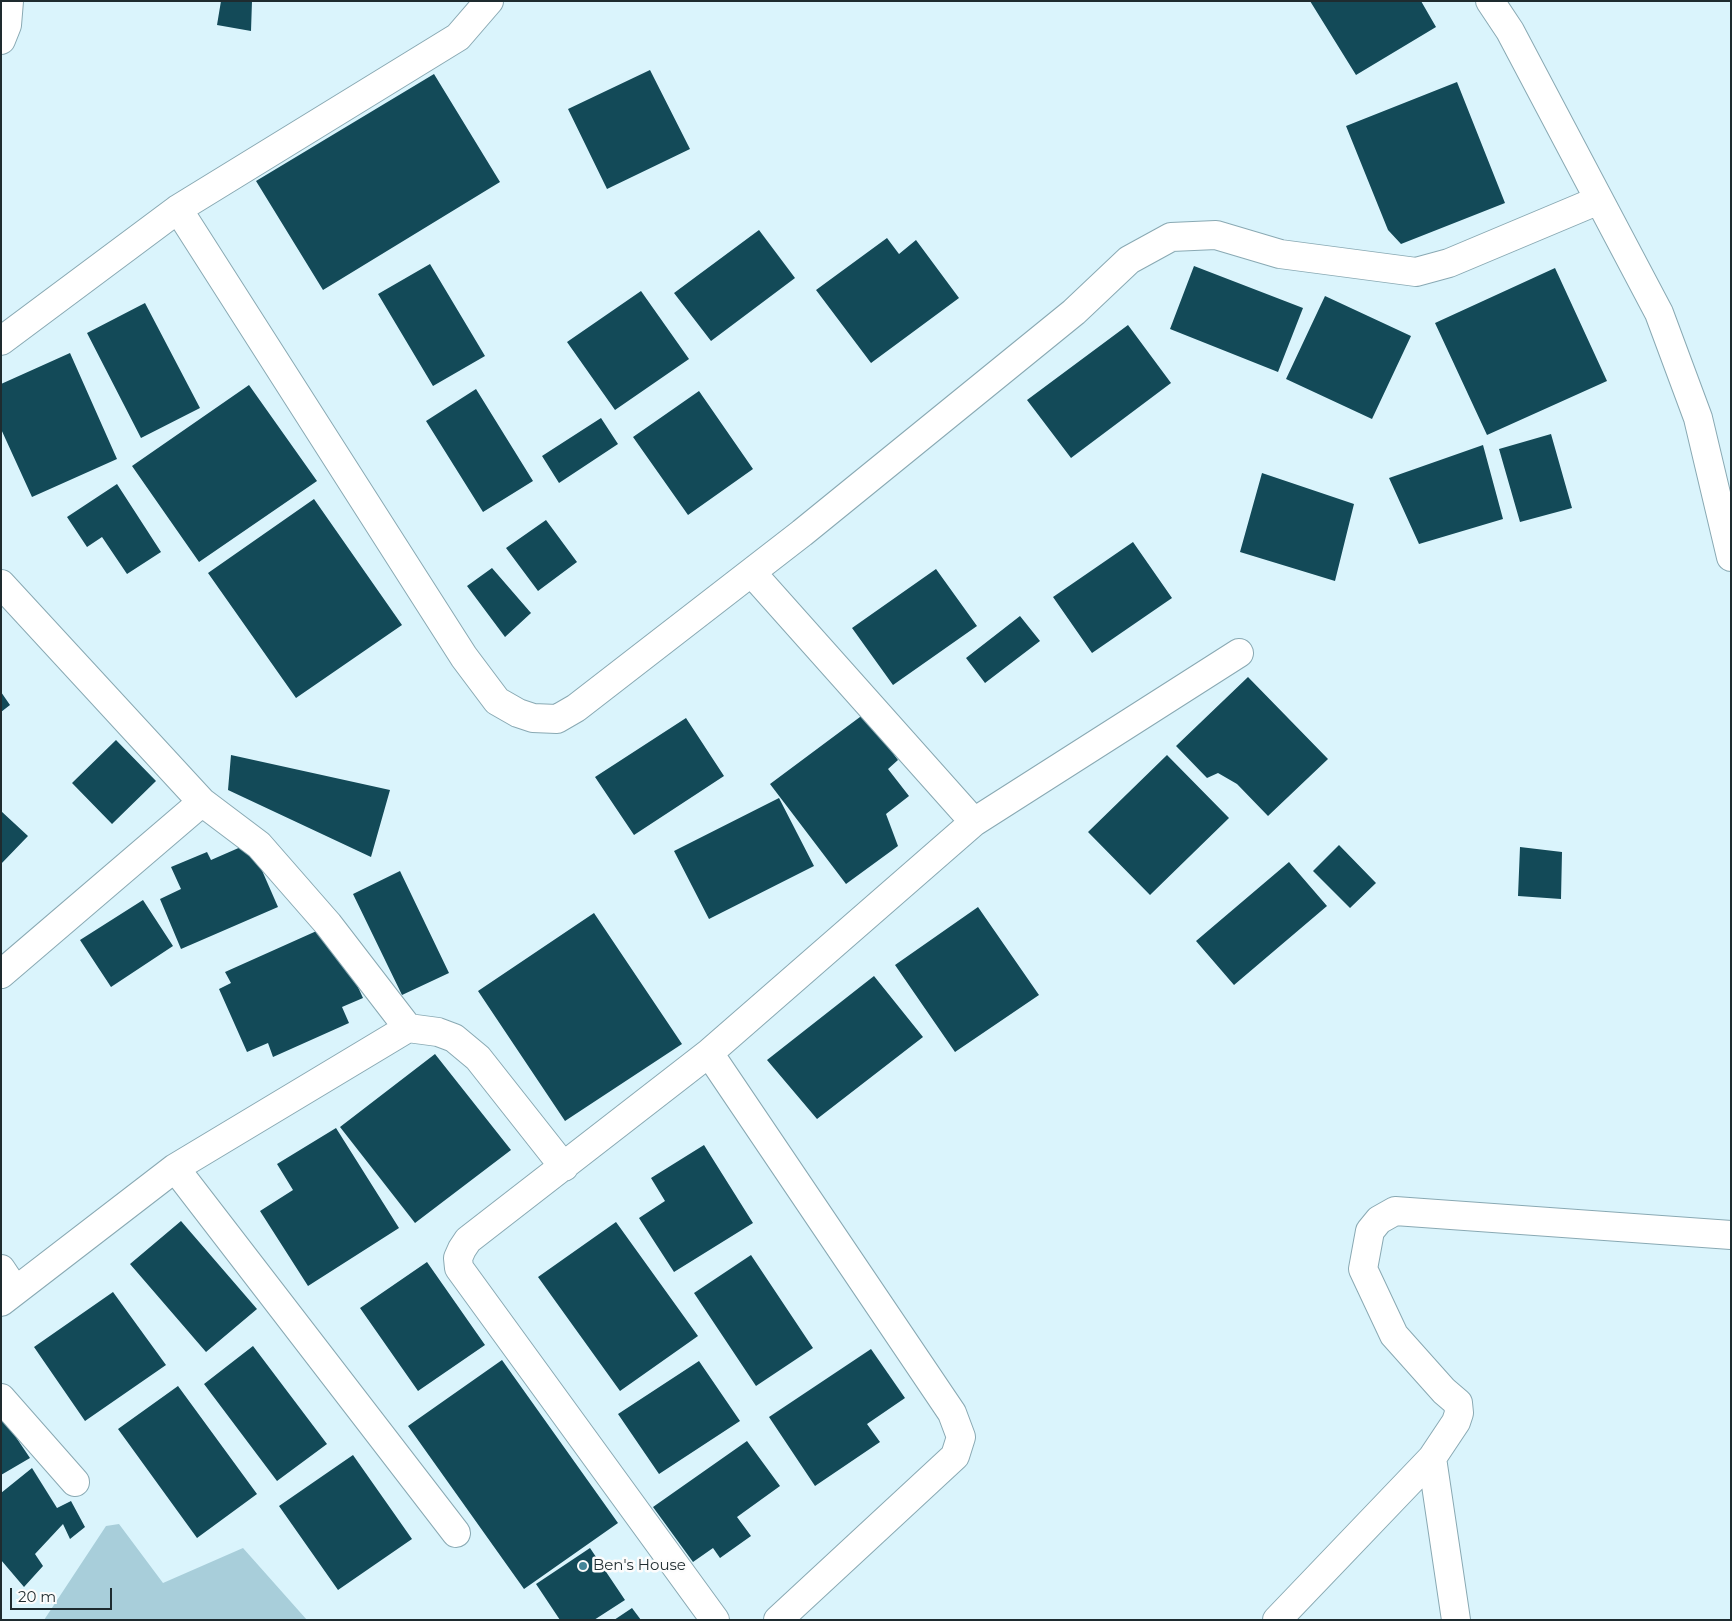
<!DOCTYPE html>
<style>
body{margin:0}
#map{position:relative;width:1732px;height:1621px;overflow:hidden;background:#daf4fc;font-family:Montserrat,sans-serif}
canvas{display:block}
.frame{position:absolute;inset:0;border:2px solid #1e2b2f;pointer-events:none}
.scale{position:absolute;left:10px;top:1588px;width:102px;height:22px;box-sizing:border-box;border:2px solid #1e2b2f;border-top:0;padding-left:6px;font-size:15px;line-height:18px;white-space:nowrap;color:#1e2b2f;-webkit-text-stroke:4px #fcfcfc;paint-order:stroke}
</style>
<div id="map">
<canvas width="1732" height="1621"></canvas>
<div class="frame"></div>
<div class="scale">20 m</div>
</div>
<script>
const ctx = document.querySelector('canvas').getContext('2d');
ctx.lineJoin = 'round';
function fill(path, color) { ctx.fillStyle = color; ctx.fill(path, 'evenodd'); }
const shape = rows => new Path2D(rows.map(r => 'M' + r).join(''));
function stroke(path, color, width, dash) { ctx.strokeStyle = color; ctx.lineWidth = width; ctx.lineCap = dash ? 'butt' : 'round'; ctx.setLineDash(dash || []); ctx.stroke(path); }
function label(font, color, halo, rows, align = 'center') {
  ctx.font = font + ' Montserrat,sans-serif'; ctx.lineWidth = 5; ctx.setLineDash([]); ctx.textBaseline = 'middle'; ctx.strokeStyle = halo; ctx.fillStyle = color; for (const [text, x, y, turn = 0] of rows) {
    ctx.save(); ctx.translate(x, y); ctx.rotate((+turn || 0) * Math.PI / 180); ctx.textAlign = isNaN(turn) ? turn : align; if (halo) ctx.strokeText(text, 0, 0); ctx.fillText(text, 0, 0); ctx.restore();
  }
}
fill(shape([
 [119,1524,163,1583,243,1548,307,1620,44,1620,106,1526]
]), '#a8ceda');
fill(shape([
 [221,1,252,1,251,31,217,25],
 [1310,1,1421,1,1436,27,1356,75],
 [650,70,690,149,607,189,568,109],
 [434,74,500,182,323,290,256,181],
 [1457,82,1505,203,1401,244,1388,230,1346,126],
 [759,230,795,278,711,341,674,293],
 [887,238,899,254,916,240,959,298,871,363,816,290],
 [430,264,485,356,433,386,378,294],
 [1194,266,1303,308,1278,372,1170,329],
 [1555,268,1607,381,1487,435,1435,323],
 [641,291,689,359,615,410,567,342],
 [1325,296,1411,336,1372,419,1286,379],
 [145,303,200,408,141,438,87,333],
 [1128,325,1171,383,1071,458,1027,400],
 [70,353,117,459,32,497,1,429,1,384],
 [249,385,317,481,199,562,132,466],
 [476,389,533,481,483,512,426,421],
 [699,391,753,469,688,515,633,437],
 [601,418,618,444,559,483,542,456],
 [1551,434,1572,508,1520,522,1499,449],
 [1483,445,1503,519,1419,544,1389,478],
 [1262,473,1354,504,1335,581,1240,552],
 [117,484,161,552,127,574,102,537,87,547,67,517],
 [314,499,402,625,296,698,208,573],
 [546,520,577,562,538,591,506,548],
 [1133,542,1172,598,1092,653,1053,597],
 [492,568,531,613,505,637,467,586],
 [936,569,977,626,893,685,852,628],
 [1020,616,1040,641,985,683,966,658],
 [1248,677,1328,759,1268,816,1237,784,1218,773,1207,778,1176,746],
 [1,692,10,705,1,712],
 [864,714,898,760,888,769,909,796,886,814,898,846,846,884,770,784],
 [686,718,724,776,634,835,595,777],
 [116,740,156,781,112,824,72,783],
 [231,755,390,790,371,857,228,790],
 [1167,755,1229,818,1150,895,1088,832],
 [779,798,814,866,709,919,674,851],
 [1,811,28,836,1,864],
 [250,843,278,907,181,949,160,899,181,889,171,867,207,852,211,860],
 [1339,845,1376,883,1350,908,1313,871],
 [1520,847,1562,852,1561,899,1518,896],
 [1289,862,1327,906,1234,985,1196,941],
 [400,871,449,973,402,995,353,894],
 [143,900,173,946,111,987,80,940],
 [978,907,1039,995,955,1052,895,965],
 [594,913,682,1044,565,1121,478,991],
 [321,929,335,937,363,998,342,1007,349,1023,273,1057,268,1043,247,1052,219,989,231,983,225,972],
 [874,976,923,1037,817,1119,767,1060],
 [435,1054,511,1150,415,1223,340,1127],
 [336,1128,399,1228,308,1286,260,1211,293,1190,277,1164],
 [704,1145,753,1223,674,1272,639,1218,665,1201,651,1178],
 [181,1221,257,1309,206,1352,130,1264],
 [616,1222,698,1336,620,1391,538,1277],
 [751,1255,813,1348,756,1386,694,1293],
 [427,1262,485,1345,418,1391,360,1308],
 [113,1292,166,1365,85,1421,34,1347],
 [253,1346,327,1444,277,1481,204,1384],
 [871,1349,905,1398,867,1424,880,1442,815,1486,769,1417],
 [502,1360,618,1523,524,1589,408,1426],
 [699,1361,740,1421,659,1474,618,1414],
 [178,1386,257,1494,197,1538,118,1429],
 [1,1415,30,1458,1,1475],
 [747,1441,780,1486,737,1517,751,1536,720,1558,713,1548,693,1562,653,1507],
 [353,1455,412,1539,338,1590,279,1506],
 [32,1468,57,1508,71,1501,85,1527,70,1539,63,1524,35,1554,43,1566,24,1587,1,1560,1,1493],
 [590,1548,625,1600,594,1620,560,1620,536,1584],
 [632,1608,641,1620,614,1620]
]), '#134a58');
const minor = shape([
 [1490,1,1510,31,1659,313,1698,418,1731,557],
 [1,40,7,25,9,1],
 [178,209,464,657,497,701,518,713,533,718,557,719,576,708,802,533,1074,312,1129,260,1171,237,1216,235,1280,254,1416,272,1449,263,1599,200],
 [1,341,178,209,458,37,489,1],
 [752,573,974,822],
 [1,584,202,802,259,845,328,924,408,1028,438,1032,454,1038,478,1058,564,1167],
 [1,974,202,802],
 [709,1053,952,1413,961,1437,955,1456,778,1620],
 [175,1168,456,1533],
 [1,1269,15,1290],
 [1,1302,175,1168,408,1028],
 [1,1398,75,1482],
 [1432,1458,1456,1620],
 [715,1620,459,1268,458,1258,462,1249,468,1240,709,1053,974,822,1239,653],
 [1277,1620,1432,1458,1456,1422,1459,1413,1458,1403,1444,1391,1394,1335,1363,1269,1370,1231,1379,1220,1395,1211,1731,1235]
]);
stroke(minor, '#89a9b3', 30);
stroke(minor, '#fff', 28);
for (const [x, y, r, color] of [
 [583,1566,5,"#448598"]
]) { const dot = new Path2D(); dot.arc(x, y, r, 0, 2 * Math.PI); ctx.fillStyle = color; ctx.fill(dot); stroke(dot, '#fcfcfc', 2); }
label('15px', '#1e2b2f', '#fcfcfc', [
 ["Ben's House",593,1566]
], 'left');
</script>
